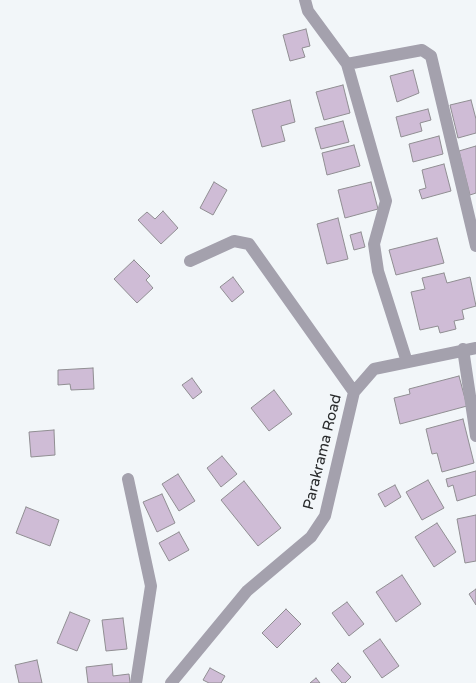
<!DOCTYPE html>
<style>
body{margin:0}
canvas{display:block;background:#f2f6f9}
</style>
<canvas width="476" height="683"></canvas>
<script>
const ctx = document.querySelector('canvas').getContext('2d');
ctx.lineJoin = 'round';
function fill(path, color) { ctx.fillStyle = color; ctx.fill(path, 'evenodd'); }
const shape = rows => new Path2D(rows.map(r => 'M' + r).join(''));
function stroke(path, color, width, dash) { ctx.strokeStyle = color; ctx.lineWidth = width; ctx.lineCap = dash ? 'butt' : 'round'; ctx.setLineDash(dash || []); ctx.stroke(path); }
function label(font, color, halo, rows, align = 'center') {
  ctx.font = font + ' "Varela Round",sans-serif'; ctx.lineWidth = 4; ctx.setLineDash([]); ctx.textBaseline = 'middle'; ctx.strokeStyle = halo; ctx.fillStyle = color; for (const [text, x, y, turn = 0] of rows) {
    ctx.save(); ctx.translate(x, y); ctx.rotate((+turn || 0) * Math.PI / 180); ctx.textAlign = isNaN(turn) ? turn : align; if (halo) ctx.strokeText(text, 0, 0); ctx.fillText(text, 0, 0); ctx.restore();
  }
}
const building = shape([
 [306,29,310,46,302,48,305,57,290,61,283,35,306,29],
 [413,70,419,93,397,102,390,76,413,70],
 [343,85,350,113,324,120,316,92,343,85],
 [290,100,295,122,281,126,285,141,262,147,252,110,290,100],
 [471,100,476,119,476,133,458,138,450,105,471,100],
 [428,109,431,120,420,123,422,131,401,137,396,117,428,109],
 [343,121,349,142,321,149,315,128,343,121],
 [439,136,443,154,413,162,409,144,439,136],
 [354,145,360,166,327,175,322,153,354,145],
 [476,146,476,193,470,195,459,151,476,146],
 [444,164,451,191,422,199,419,190,426,188,422,170,444,164],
 [214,182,227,190,213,215,200,208,214,182],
 [371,182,378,209,345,218,338,190,371,182],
 [163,211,178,228,161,244,138,220,147,212,155,219,163,211],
 [338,218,348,259,327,264,317,224,338,218],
 [361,232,365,247,354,250,350,235,361,232],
 [437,238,444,263,396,275,389,250,437,238],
 [134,260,150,276,146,280,153,288,137,303,114,279,134,260],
 [444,273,447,283,470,277,476,306,462,310,464,319,454,321,456,329,440,333,438,326,420,330,411,292,425,289,422,278,444,273],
 [233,277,244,292,232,302,220,287,233,277],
 [93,368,94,389,71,390,70,384,58,385,58,370,93,368],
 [459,376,467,406,400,424,394,398,410,394,409,389,459,376],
 [192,378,202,392,193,399,182,385,192,378],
 [274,390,292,414,269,431,251,408,274,390],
 [463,419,474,463,442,472,437,453,432,454,426,429,463,419],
 [54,430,55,455,31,457,29,432,54,430],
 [222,456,237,474,221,487,207,468,222,456],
 [476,471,476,495,457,501,453,485,448,487,446,479,476,471],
 [178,474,195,501,179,511,162,484,178,474],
 [428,480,444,508,422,520,406,492,428,480],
 [244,481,281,528,258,546,221,500,244,481],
 [395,485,401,497,385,507,378,494,395,485],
 [162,494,175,523,157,532,143,502,162,494],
 [26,507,59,520,50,546,16,533,26,507],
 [476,515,476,561,465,563,457,519,476,515],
 [437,523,456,552,434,567,415,537,437,523],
 [179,532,189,550,169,561,159,543,179,532],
 [402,575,421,604,396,622,376,592,402,575],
 [476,589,476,605,469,594,476,589],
 [347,602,364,624,349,636,332,613,347,602],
 [286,609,301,624,277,648,262,633,286,609],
 [70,612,90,620,77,651,57,643,70,612],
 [123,618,127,649,106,651,102,620,123,618],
 [380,639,399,666,382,678,363,651,380,639],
 [37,660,42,683,19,683,15,665,37,660],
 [338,663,351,677,345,683,342,683,331,670,338,663],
 [112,664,113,676,129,674,130,683,88,683,86,667,112,664],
 [210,668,225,676,221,683,209,683,203,680,210,668],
 [316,678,320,683,310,683,316,678]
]);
fill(building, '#cfbcd6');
stroke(building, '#908e92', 1);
stroke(shape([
 [305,0,308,11,347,64,386,201,374,244,378,271,407,362],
 [347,64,422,50,431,56,476,246],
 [190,261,234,241,249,244,354,392],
 [463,349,476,436],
 [128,479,151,586,136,683],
 [171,683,247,591,311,537,325,516,354,392,374,369,476,348]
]), '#a4a1ad', 12);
label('15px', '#292b2c', '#f2f6f9', [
 ["Parakrama Road",323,452,-76]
]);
</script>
